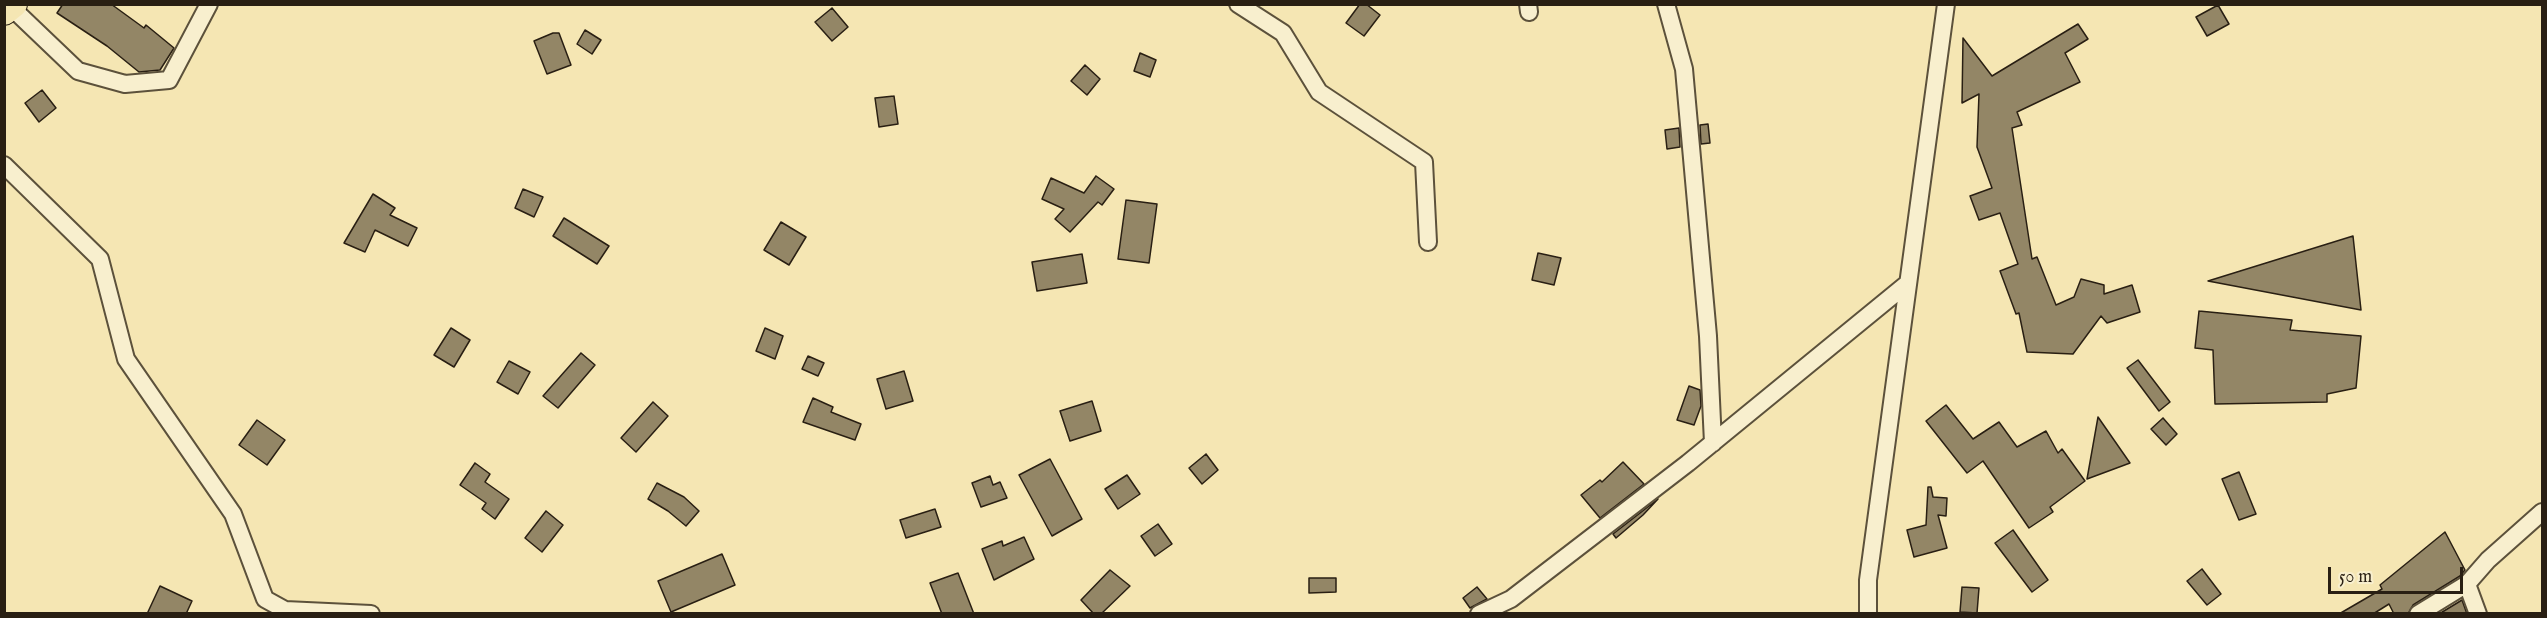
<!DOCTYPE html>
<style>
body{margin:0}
#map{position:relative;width:2547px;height:618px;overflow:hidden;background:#f5e6b3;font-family:"IM FELL English",serif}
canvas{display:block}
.frame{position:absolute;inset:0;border:6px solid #291f13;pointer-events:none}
.scale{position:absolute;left:2328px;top:567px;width:135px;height:27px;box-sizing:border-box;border:3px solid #291f13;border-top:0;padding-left:8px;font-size:18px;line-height:21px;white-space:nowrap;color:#291f13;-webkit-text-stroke:4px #f8efce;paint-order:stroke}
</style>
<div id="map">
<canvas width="2547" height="618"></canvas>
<div class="frame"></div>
<div class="scale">50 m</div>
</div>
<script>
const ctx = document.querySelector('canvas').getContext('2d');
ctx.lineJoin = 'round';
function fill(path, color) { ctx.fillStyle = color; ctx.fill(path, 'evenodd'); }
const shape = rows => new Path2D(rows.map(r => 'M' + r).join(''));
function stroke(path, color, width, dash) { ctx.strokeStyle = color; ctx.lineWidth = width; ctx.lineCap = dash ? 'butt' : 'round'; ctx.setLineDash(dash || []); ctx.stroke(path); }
const building = shape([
 [63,4,111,4,144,28,146,25,174,48,160,70,139,72,107,46,57,13,63,4],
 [1360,4,1366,4,1380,15,1364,36,1346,23,1360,4],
 [2218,5,2229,24,2207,36,2196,17,2218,5],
 [832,8,848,27,832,41,815,22,832,8],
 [2078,24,2088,39,2065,53,2080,82,2017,112,2022,125,2012,128,2032,259,2037,257,2056,305,2074,297,2081,279,2104,285,2104,294,2132,285,2140,312,2107,323,2101,316,2073,354,2027,352,2019,313,2016,314,2000,271,2018,264,2000,213,1979,220,1970,196,1992,188,1977,147,1979,94,1962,103,1963,38,1992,76,2078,24],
 [585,30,601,40,592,54,577,44,585,30],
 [553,33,559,33,571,65,547,74,534,41,553,33],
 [1140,53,1156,60,1150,77,1134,71,1140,53],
 [1085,65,1100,79,1087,95,1071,81,1085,65],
 [42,90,56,108,39,122,25,103,42,90],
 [894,96,898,124,879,127,875,98,894,96],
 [1708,124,1710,143,1701,144,1700,125,1708,124],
 [1679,128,1680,147,1667,149,1665,130,1679,128],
 [1096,176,1114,189,1102,205,1098,202,1070,232,1055,219,1064,209,1042,199,1051,178,1084,193,1096,176],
 [523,189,543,197,534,217,515,208,523,189],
 [373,194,395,208,390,215,417,228,408,246,375,230,365,252,344,243,373,194],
 [1126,200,1157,204,1149,263,1118,259,1126,200],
 [564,218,609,246,597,264,553,236,564,218],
 [781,222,806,237,789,265,764,250,781,222],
 [2353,236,2361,310,2208,281,2353,236],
 [1538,253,1561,258,1554,285,1532,280,1538,253],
 [1082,254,1087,283,1037,291,1032,262,1082,254],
 [2199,311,2292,320,2290,330,2361,336,2356,388,2327,394,2327,402,2215,404,2213,350,2195,348,2199,311],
 [451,328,470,340,454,367,434,355,451,328],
 [765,328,783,336,775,359,756,351,765,328],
 [581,353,595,365,558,408,543,396,581,353],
 [808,356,824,363,818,376,802,369,808,356],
 [2138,360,2170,402,2159,411,2127,368,2138,360],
 [509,361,530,372,518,394,497,382,509,361],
 [904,371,913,401,886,409,877,379,904,371],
 [1689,386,1700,390,1701,406,1694,425,1677,420,1689,386],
 [813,398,833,407,831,412,861,424,855,440,803,422,813,398],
 [1092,401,1101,431,1070,441,1060,411,1092,401],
 [653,402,668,416,636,452,621,438,653,402],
 [1946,405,1973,439,1999,422,2017,447,2046,431,2058,453,2062,449,2085,481,2050,507,2053,512,2029,528,1983,461,1967,473,1926,421,1946,405],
 [2098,417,2130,463,2087,479,2098,417],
 [2163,418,2177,434,2166,445,2151,429,2163,418],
 [257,420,285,440,267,465,239,445,257,420],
 [1206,454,1218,470,1202,484,1189,468,1206,454],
 [1050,459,1082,519,1052,536,1019,475,1050,459],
 [1623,462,1644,484,1600,518,1581,495,1600,480,1602,482,1623,462],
 [475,463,490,474,485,482,509,499,495,519,482,509,486,503,460,485,475,463],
 [2239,472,2256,514,2239,520,2222,479,2239,472],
 [1127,475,1140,494,1118,509,1105,489,1127,475],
 [990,476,993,485,1000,482,1007,498,981,507,972,483,990,476],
 [657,483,684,497,699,511,686,526,668,511,648,499,657,483],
 [1928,487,1931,487,1933,497,1947,498,1946,516,1938,515,1947,548,1914,557,1907,530,1926,525,1928,487],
 [1658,499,1643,515,1616,538,1613,534,1658,499],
 [935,509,941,527,906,538,900,520,935,509],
 [546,511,563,525,542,552,525,538,546,511],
 [1158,524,1172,544,1155,556,1141,536,1158,524],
 [2013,530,2048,580,2032,592,1995,543,2013,530],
 [2445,532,2465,570,2460,576,2413,605,2408,614,2394,614,2389,604,2373,614,2339,614,2382,589,2380,585,2445,532],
 [1024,537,1034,559,994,580,982,549,1002,541,1003,546,1024,537],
 [722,554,735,585,671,612,658,581,722,554],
 [2202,569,2221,594,2207,605,2187,581,2202,569],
 [1110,570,1130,586,1101,614,1094,614,1081,600,1110,570],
 [958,573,974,614,942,614,930,583,958,573],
 [1309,578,1336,578,1336,592,1309,593,1309,578],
 [160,586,192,601,186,614,147,614,160,586],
 [1477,587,1487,599,1470,608,1463,598,1477,587],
 [1962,587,1979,588,1977,613,1960,612,1962,587],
 [2462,600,2467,614,2439,614,2462,600]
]);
fill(building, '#938666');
stroke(building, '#291f13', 1.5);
const minor = shape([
 [1238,4,1283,33,1319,92,1424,162,1428,242],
 [1528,4,1529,12],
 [1666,4,1684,69,1708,336,1713,443],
 [11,7,78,71,125,84,169,80,209,4],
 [4,165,100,259,126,359,233,514,265,599,285,610,371,614],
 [2467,584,2478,614],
 [1479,614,1511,599,1688,463,1908,283],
 [1868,614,1868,580,1946,4],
 [2418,614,2467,584,2488,560,2542,512]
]);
const primary = shape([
 [4,12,14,4]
]);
stroke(minor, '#5c513b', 20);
stroke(primary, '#291f13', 28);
stroke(minor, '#f8efce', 16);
stroke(primary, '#f5e6b3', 26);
</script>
